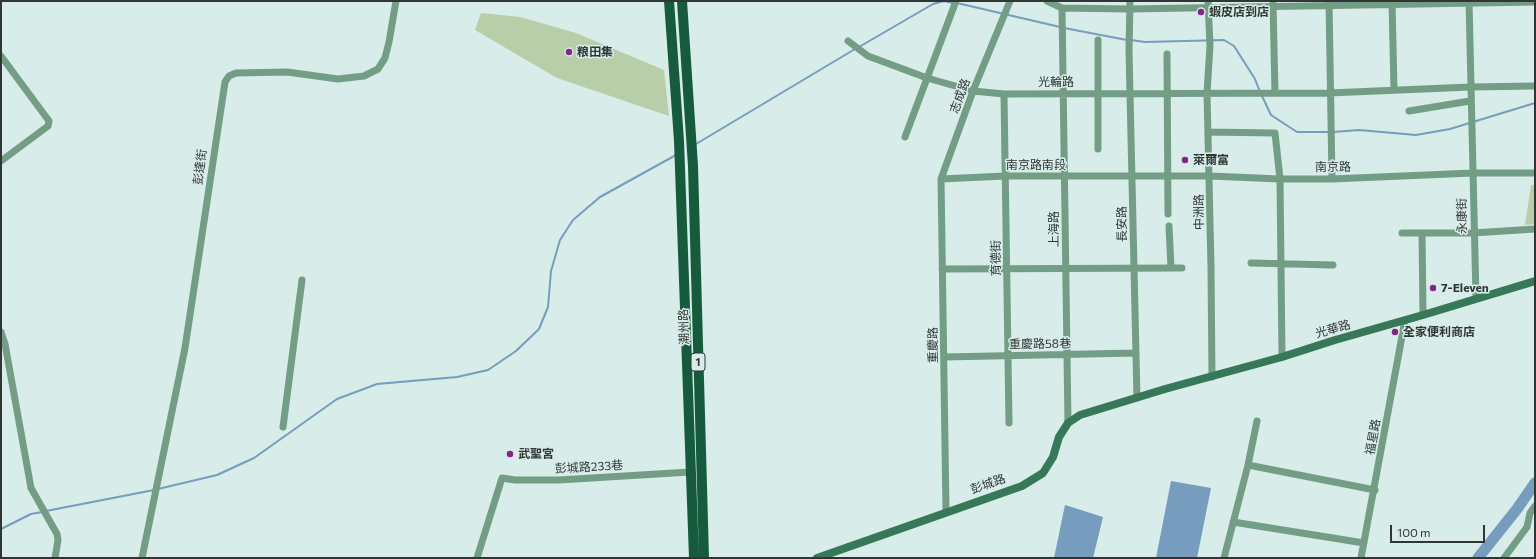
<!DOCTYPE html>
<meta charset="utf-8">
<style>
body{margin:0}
#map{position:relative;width:1536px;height:559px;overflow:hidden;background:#d8ece9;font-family:Commissioner,sans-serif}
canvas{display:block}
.frame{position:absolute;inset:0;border:2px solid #2f3635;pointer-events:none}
.scale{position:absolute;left:1390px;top:525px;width:95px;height:18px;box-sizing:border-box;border:2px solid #2f3635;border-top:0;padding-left:5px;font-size:12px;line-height:14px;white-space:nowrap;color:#2f3635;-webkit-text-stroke:3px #d8ece9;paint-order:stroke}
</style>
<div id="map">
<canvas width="1536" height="559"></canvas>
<div class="frame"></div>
<div class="scale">100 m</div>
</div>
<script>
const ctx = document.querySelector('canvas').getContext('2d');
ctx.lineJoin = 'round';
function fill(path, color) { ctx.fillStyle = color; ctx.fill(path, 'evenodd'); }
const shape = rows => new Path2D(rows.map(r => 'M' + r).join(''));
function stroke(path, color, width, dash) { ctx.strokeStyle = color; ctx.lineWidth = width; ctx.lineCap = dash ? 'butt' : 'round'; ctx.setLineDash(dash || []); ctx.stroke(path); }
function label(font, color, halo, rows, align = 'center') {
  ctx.font = font + ' Commissioner,"Noto Sans TC",sans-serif'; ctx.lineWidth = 3; ctx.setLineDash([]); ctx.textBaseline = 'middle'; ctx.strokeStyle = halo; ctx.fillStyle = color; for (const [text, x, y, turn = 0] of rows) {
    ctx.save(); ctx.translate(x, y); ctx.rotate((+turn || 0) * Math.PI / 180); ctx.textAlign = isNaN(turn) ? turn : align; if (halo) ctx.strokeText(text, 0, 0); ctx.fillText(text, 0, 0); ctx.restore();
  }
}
fill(shape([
 [481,13,520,17,576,33,664,70,669,116,557,78,475,30],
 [1531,185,1535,185,1535,224,1525,225]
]), '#b7cea8');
fill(shape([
 [1171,481,1211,488,1197,558,1156,558],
 [1065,505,1103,517,1093,558,1054,558]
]), '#769dbd');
stroke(shape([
 [957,3,1060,27],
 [1064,28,1127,40],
 [1131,40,1145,42,1224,40,1234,46,1255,79,1260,92],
 [859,47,933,4,944,1,953,3],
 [1262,96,1271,115,1297,132,1329,132],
 [1333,132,1359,130,1416,135,1450,129,1535,103],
 [696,144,855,49],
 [158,489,217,475,254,458,337,399,377,384,457,377,488,370,516,351,539,329,548,307,551,271,560,240,573,220,600,197,676,155],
 [46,511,154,490],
 [1,529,31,514,42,512]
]), '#769dbd', 2);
stroke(shape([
 [1478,558,1517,509,1535,483]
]), '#769dbd', 11);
stroke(shape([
 [1047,1,1062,8,1130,9,1535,2],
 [1130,1,1129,50,1137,398],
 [1208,1,1210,46,1207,93,1211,267,1212,377],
 [1273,1,1275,93],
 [1329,1,1332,179],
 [1392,1,1394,90],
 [1469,1,1476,298],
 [1062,8,1068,423],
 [848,41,868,56,927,78,973,91,1004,94,1329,93,1470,87,1535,86],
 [1167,54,1168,214],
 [1,56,49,121,48,126,1,161],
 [1004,94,1009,423],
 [1409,111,1470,101],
 [1208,132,1275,133,1280,179,1282,357],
 [905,137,956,1],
 [1098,149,1098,40],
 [941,179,1005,176,1210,176,1280,179,1332,179,1473,173,1535,173],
 [1169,226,1171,268],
 [1402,233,1473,233,1535,229],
 [1422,233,1423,315],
 [1251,263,1333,265],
 [942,269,1182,268],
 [1,332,5,344,31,488,57,534,58,540,55,558],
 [944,357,1136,353],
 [283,427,302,280],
 [1248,465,1375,490],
 [946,511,941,179,973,91,1010,1],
 [1233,522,1364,543],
 [142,558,185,348,225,82,229,76,236,73,287,72,338,79,364,76,378,69,385,58,389,42,396,1],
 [477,558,502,478,515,480,559,480,690,472],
 [1224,558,1248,465,1257,421],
 [1361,558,1405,320],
 [1504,558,1527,527,1530,513,1535,506]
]), '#749d86', 7);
stroke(shape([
 [817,558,1022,486,1043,473,1053,457,1059,437,1068,423,1080,415,1165,389,1282,357,1335,340,1423,315,1535,281]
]), '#377859', 8);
stroke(shape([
 [669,1,679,141,694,558],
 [682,1,693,166,704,558]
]), '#165b3d', 10);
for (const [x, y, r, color] of [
 [1201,12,4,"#86248d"],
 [569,52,4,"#86248d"],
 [1185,160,4,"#86248d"],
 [1433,288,4,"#86248d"],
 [1395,332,4,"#86248d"],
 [510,454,4,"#86248d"]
]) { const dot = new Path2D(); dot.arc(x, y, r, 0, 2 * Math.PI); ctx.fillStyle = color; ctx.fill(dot); stroke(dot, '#d8ece9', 1.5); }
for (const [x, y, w] of [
 [698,362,14]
]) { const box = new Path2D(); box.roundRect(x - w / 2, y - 9, w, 18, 3); ctx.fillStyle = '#d8ece9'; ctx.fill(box); stroke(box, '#2f3635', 1); }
label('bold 11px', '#2f3635', null, [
 ["1",698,362]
]);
label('bold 12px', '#2f3635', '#d8ece9', [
 ["蝦皮店到店",1209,12],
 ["粮田集",577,52],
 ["萊爾富",1193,160],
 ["7-Eleven",1441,288],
 ["全家便利商店",1403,332],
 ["武聖宮",518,454]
], 'left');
label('12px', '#2f3635', '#d8ece9', [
 ["光輪路",1056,82],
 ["志成路",960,96,-69],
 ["南京路南段",1036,165],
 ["彭達街",200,167,-83],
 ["南京路",1333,167,-1],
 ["中洲路",1199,212,-91],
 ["永康街",1462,216,-91],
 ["長安路",1122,224,-91],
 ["上海路",1054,229,-90],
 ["育德街",996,258,-91],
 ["潮州路",684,327,-92],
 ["光華路",1333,329,-16],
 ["重慶路58巷",1040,344,-1],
 ["重慶路",933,345,-91],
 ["福星路",1373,437,-80],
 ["彭城路233巷",589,467,-3],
 ["彭城路",988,484,-19]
]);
</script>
